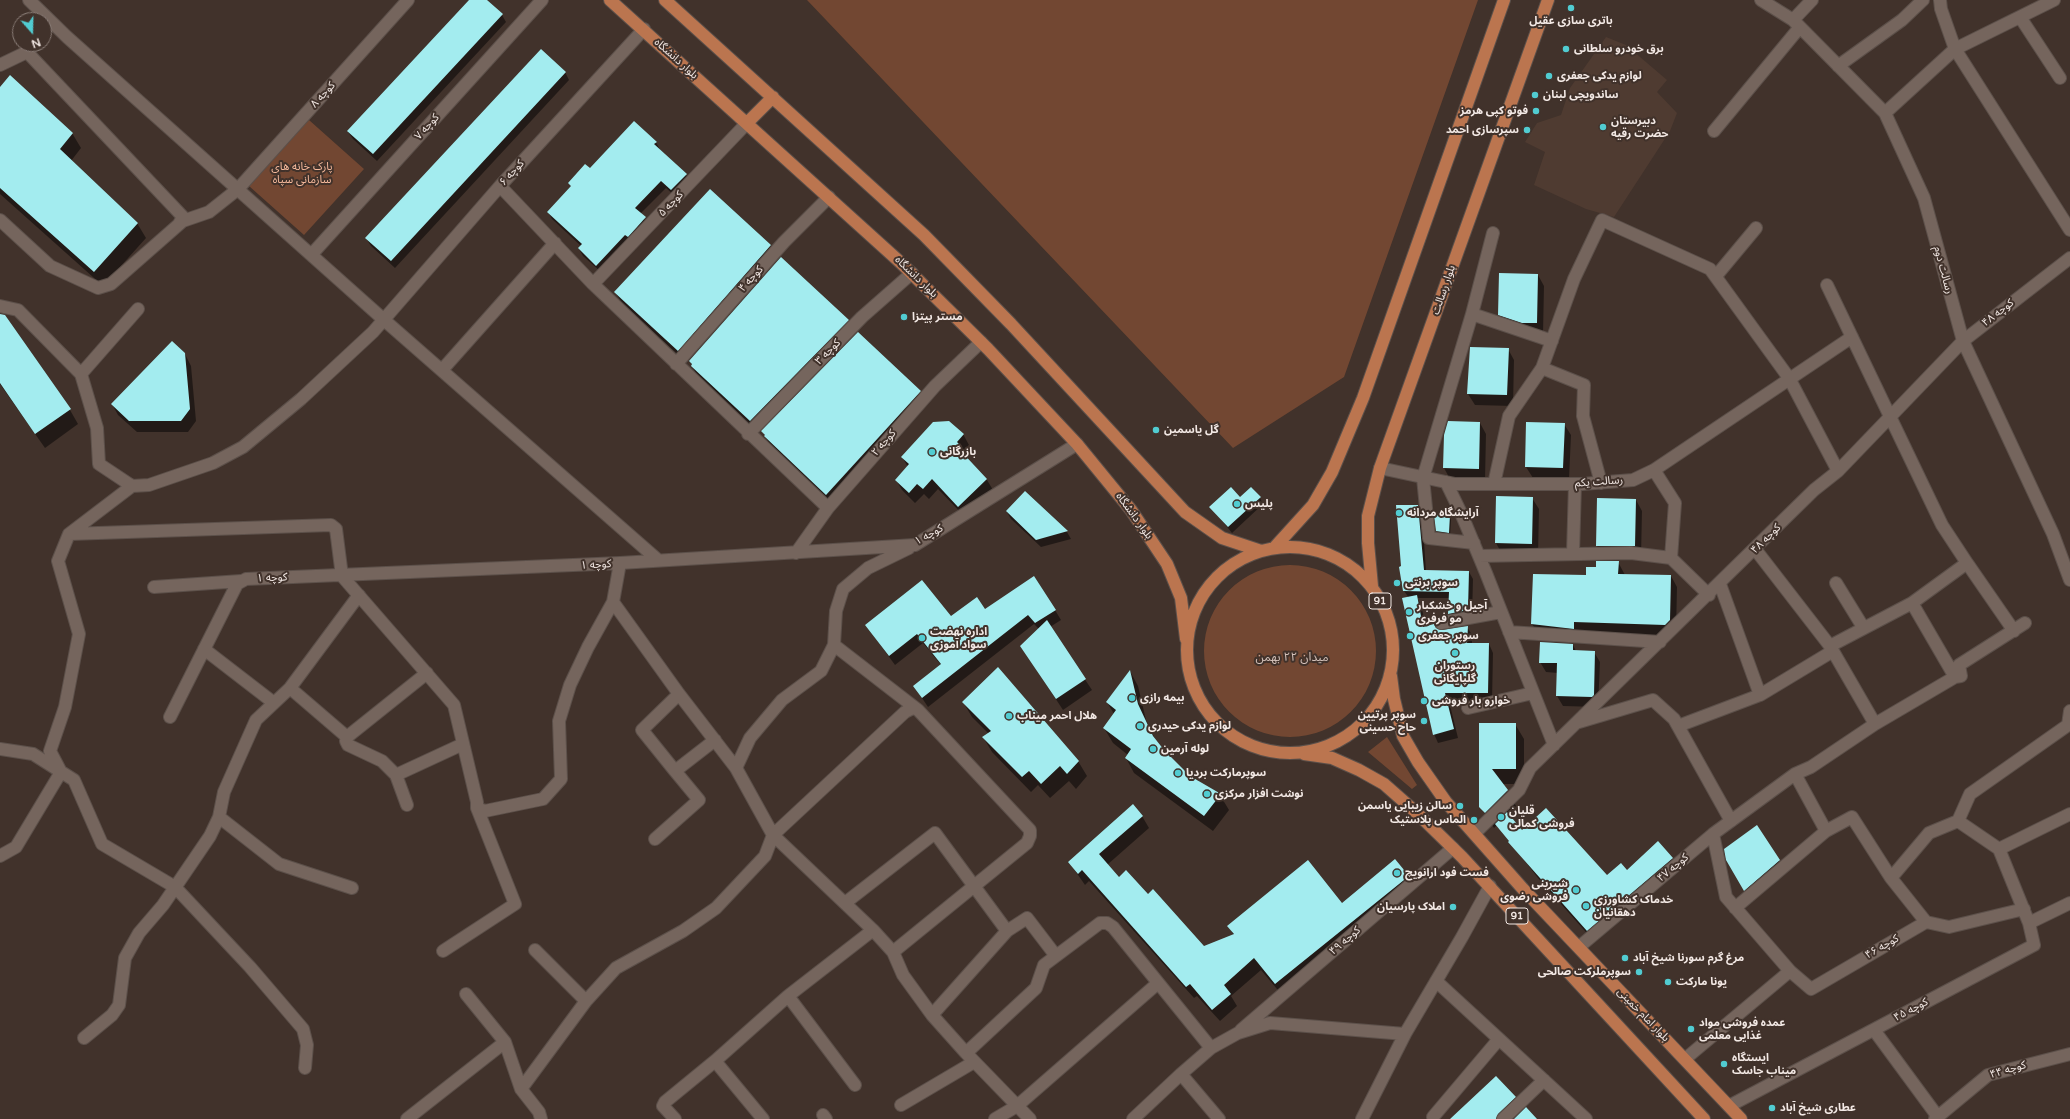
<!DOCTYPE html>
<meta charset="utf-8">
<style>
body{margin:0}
#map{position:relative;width:2070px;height:1119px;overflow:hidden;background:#41322b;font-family:"Varela Round",sans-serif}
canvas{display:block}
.north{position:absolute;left:12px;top:12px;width:40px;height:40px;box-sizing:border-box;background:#41322b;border:1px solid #887b75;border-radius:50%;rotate:160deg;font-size:11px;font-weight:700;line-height:16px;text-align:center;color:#f3e9e5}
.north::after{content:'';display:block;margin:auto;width:14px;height:18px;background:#51ccd1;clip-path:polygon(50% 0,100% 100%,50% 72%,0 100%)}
</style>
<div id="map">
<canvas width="2070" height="1119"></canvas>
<div class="north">N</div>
</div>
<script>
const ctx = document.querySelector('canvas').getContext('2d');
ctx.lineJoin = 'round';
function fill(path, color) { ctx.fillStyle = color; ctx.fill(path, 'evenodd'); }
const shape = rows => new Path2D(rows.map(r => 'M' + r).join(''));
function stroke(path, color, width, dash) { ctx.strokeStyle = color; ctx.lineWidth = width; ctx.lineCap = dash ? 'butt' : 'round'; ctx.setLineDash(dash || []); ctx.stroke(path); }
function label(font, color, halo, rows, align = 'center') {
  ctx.font = font + ' "Varela Round","Noto Sans Arabic",sans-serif'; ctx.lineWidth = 4; ctx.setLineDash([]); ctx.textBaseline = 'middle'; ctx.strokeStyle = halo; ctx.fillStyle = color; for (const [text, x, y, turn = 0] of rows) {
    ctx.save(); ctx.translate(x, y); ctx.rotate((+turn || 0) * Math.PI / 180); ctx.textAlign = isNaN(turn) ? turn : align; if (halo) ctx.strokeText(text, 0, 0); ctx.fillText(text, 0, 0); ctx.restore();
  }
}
fill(shape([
 [1606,37,1626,45,1667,80,1657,92,1677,113,1670,131,1614,217,1586,209,1534,185,1545,152,1525,142,1537,123,1561,115,1570,88]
]), '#4f3b31');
fill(shape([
 [807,0,1478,0,1344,377,1233,448],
 [300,112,364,169,304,235,240,178],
 '1204 651a86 86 0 1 1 172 0a86 86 0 1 1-172 0Z',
 [1387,737,1417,785,1412,789,1368,752]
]), '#724732');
fill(shape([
 [471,0,486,0,502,15,506,22,377,161,353,139,348,132],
 [565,72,569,80,395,268,371,246,366,238],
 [0,88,72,133,81,148,71,161,137,223,146,238,103,286,0,194],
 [656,142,660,150,686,175,690,182,676,197,666,188,640,214,649,225,601,272,583,256,579,249,581,246,552,219,548,212,590,170],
 [710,190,771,246,777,257,685,361,622,303,615,292],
 [1538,275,1544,286,1543,334,1506,326,1499,315],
 [848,320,854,332,757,432,698,378,690,361],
 [0,321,70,410,78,424,45,448,0,384],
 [1508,349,1514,360,1513,406,1475,405,1468,394],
 [185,354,191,366,196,421,188,432,137,432,118,415,112,404],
 [920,391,927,402,833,505,771,448,763,431],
 [1480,423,1486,434,1485,480,1450,479,1444,468,1445,435],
 [1564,424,1571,435,1569,479,1533,478,1526,467],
 [963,434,969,445,963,451,967,458,987,480,993,490,965,517,938,489,929,499,924,494,915,503,902,490,896,480,908,467,902,457],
 [1025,492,1067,532,1071,539,1041,547,1011,519,1007,512],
 [1240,498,1260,498,1263,504,1232,533,1211,507],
 [1532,498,1539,509,1538,555,1502,554,1496,543],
 [1636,500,1642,511,1641,557,1604,557,1597,546],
 [1418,506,1422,513,1426,571,1469,572,1473,579,1472,617,1453,620,1449,614,1450,598,1417,598,1421,605,1426,627,1442,631,1467,627,1472,635,1472,644,1489,644,1493,653,1492,701,1449,701,1458,738,1438,743,1434,734,1409,598,1404,591,1402,567],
 [1449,516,1451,520,1450,536,1439,534,1437,531],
 [1618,562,1625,575,1671,576,1677,587,1676,632,1672,636,1580,633,1539,635,1532,624,1534,575,1587,576,1597,568],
 [984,610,1055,610,1061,620,1050,627,1092,690,1063,710,1021,646,1039,629,1034,624,928,707,914,686,941,665,923,643,895,665,866,625,951,618],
 [1573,645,1576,651,1594,652,1600,662,1598,707,1563,706,1557,696,1558,673,1546,672,1540,662],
 [1130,671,1138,686,1146,720,1157,743,1189,776,1220,795,1229,810,1213,831,1134,773,1126,758,1128,755,1113,743,1104,728,1114,714,1107,702],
 [963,702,1078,761,1087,776,1076,789,1069,781,1050,798,1038,785,1031,792,992,752,983,737,989,734,972,717],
 [1480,724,1515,724,1524,739,1524,784,1503,784,1516,806,1508,815,1522,831,1606,877,1672,859,1677,867,1592,939,1538,878,1497,825,1494,828,1490,822,1480,806],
 [1142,816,1149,828,1107,865,1118,878,1147,895,1203,947,1234,936,1229,926,1342,904,1408,877,1415,888,1282,995,1261,970,1231,996,1237,1006,1220,1021,1197,996,1194,998,1089,881,1085,885,1069,862],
 [1727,859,1779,861,1785,872,1751,901],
 [1515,1097,1519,1104,1504,1119,1451,1119]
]), '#0007');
fill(shape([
 [469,0,487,0,503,14,373,154,347,131],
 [541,49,566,72,391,261,365,238],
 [10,75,73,133,60,149,138,223,94,272,0,188,0,87],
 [634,121,657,142,654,144,687,174,671,190,661,181,635,208,646,217,628,237,625,235,596,266,578,248,582,244,547,212,571,186,568,183,585,164,590,168],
 [710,189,771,245,678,351,614,292],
 [781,257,849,320,750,421,691,366,692,364,689,361],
 [1499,273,1538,274,1537,323,1522,323,1498,315],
 [0,314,5,315,71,409,35,434,0,383],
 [858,332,921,391,826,495,764,436,765,435,761,431],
 [172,341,185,353,190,409,181,421,129,421,111,404],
 [1470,347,1509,348,1507,395,1467,394],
 [949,421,964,434,957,442,962,447,959,449,987,479,958,507,932,479,923,489,917,484,909,493,895,480,909,464,901,457,933,422],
 [1448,421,1480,422,1479,469,1443,468,1444,435],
 [1526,422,1565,423,1563,468,1525,467],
 [1231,487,1240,497,1251,487,1261,497,1228,527,1209,507],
 [1025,491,1068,531,1036,540,1006,511],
 [1496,496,1533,497,1532,544,1495,543],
 [1597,498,1636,499,1635,546,1596,546],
 [1396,505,1418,505,1424,570,1469,571,1468,610,1448,614,1449,592,1403,591,1399,567,1401,566],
 [1434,515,1450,515,1449,533,1436,531],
 [1596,561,1619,561,1618,574,1671,575,1670,620,1665,625,1574,622,1574,629,1531,624,1533,574,1586,575,1586,567,1596,567],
 [1034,576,1056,610,1035,623,1028,615,922,698,913,686,941,664,917,634,889,656,865,625,922,580,951,616,977,597,985,609],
 [1417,595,1423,627,1434,624,1436,628,1442,630,1468,626,1467,643,1489,643,1488,693,1445,693,1454,729,1433,735,1402,598],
 [1047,620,1086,679,1056,699,1020,646],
 [1540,642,1573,644,1573,650,1595,651,1594,695,1592,697,1556,696,1557,663,1539,663],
 [998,667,1079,761,1067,774,1060,766,1041,784,1029,771,1022,777,982,737,991,731,962,702],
 [1130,670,1138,704,1153,736,1164,750,1190,776,1221,794,1204,816,1125,758,1131,749,1103,728,1116,710,1106,702],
 [1479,723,1516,723,1516,769,1492,769,1508,790,1485,813,1479,807],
 [1133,804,1143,816,1099,854,1119,877,1126,870,1148,894,1153,889,1204,946,1234,934,1227,926,1308,860,1342,903,1395,859,1409,876,1275,984,1254,958,1224,985,1231,994,1212,1010,1190,984,1186,987,1082,870,1078,874,1068,862],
 [1546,808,1607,875,1621,863,1627,870,1658,841,1673,858,1587,931,1508,842,1509,841,1495,824,1507,812,1522,830],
 [1757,825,1780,860,1744,891,1726,860,1724,849],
 [1496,1076,1516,1097,1498,1114,1496,1119,1450,1119],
 [1526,1107,1537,1119,1514,1119]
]), '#a3ecef');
const minor = shape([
 [29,0,67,37,383,319,658,560],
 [1761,0,1793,20,1885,113,1924,198,1963,341,2053,534,2070,580],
 [1940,0,1941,9,1955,49,2070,230],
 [2020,17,2060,78],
 [1793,20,1812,0],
 [0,65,27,52,185,219,111,284,98,288,50,266,0,220],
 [1838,66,1902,20,1923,0],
 [1885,113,1955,49,2054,0],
 [1714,131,1800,27],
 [500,186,593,284,828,508],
 [180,222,209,212,238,189,408,0],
 [312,254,542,0],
 [1716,276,1756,228],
 [593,284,747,123],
 [1827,285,1942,525,1967,563,1912,603],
 [0,306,18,310,81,374,97,428,99,464,132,486],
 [1472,314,1493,233],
 [676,364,784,242,829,197],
 [1542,368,1584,385,1583,416,1601,483],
 [442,370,555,243],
 [81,374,138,309],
 [748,434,862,317,912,273],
 [1380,468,1455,484,1582,484,1633,480,1654,470,1852,337],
 [1654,470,1675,503,1671,558],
 [1446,482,1461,513,1486,573,1554,745],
 [1494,484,1509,416,1542,368,1574,279,1602,220,1710,269,1789,378,1838,471],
 [69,534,331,525,336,529,342,576,454,705,477,802,477,808,485,811,543,799,561,779,559,721,570,685,588,647,613,602],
 [1474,543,1429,538,1423,478,1472,314,1552,341],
 [1755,549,1830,646],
 [796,553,828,508,935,386,981,342],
 [1573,554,1575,484],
 [1479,556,1631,553,1671,558,1709,595],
 [1967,563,2014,631],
 [1836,583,1863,627],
 [154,587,241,581],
 [1441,623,1501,612],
 [1509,632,1660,642],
 [834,645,918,710],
 [204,649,274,703],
 [1955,677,1961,676,1959,665,2025,623],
 [290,688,347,737],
 [1760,695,1833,651],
 [913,708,918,710,1030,830,1030,836,1027,843,893,952,873,930,773,835,905,712,913,708],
 [1468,708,1533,693],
 [170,717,237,584,246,579,620,563,915,545,1077,444],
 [1579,722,1653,700,1674,719,1731,821],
 [1678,726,1760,695,1720,584],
 [0,749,33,754,74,780,102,844,175,887,250,967,303,1029,307,1045,305,1068],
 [736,768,750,738,782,700,821,671,834,645,836,611,843,589,868,568,909,548],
 [675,771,642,730,679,694],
 [1795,774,1811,767,1875,724,1955,677,1912,603,1830,646,1875,724],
 [396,775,463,744],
 [407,805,396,775,382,761,348,745,346,741,347,737,427,673],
 [219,817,279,864,352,888],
 [1958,821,1970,794,2068,725,2070,711],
 [1826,831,1852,817,1891,878],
 [1475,833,1519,790,1530,768,1814,490,1838,471,1963,341,2070,258],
 [655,839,699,800,675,771,715,740],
 [0,856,16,847,61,772,50,751,65,707,79,634,58,561,69,534,132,486,149,485,213,463,243,447,301,399,373,332,500,186,644,29],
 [845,903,935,833,1007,931,1027,918,1056,956],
 [1735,908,1826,831,1795,774,1713,834,1726,897,1790,971],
 [1926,922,1949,927,2024,909],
 [2029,923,1999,849,2070,814],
 [1579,947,1713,834],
 [535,950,586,1001],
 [443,951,515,904,477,808],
 [893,952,903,975,932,1015,966,1053],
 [1436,981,1586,1119],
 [466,994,505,1042,521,1089,539,1112,541,1119],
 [788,996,855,1085],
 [932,1015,1007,931],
 [1241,1030,1453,848],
 [1874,1030,1938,1117],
 [84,1038,112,1015,119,1005,125,958,139,933,163,905,210,836,219,817,224,792,256,720,290,688,359,595],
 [1685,1059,1790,971,1811,989,1926,922,1891,878,1929,833,1958,821,1999,849],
 [715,1061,763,1119],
 [1181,1074,1219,1119],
 [521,1089,586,1001,616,968,683,931,716,908,765,856,773,835,736,768,679,694,613,602,620,563],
 [901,1105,974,1062],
 [1729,1106,2034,945,2029,923,2070,903],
 [823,1115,826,1119],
 [1433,1117,1499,1039],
 [407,1119,505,1042],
 [675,1119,663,1106,665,1102,715,1061,788,996,873,930],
 [995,1119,1017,1106,1158,983],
 [1030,1119,966,1053,1036,988,1044,965,1100,923,1107,923,1113,927,1211,1048],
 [1133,1119,1181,1074,1211,1048,1238,1033,1270,1023,1405,1034],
 [1362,1119,1405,1034,1462,937,1490,886],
 [1503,1119,1544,1080],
 [1935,1119,1988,1075,2070,1054]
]);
const major = shape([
 [610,0,901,263,988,349,1077,444,1131,510,1167,564,1181,598,1186,639],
 [665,0,924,235,1011,324,1185,512,1222,538,1261,551],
 [747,123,773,97],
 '1187 650a103 103 0 1 1 206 0a103 103 0 1 1-206 0Z',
 [1274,548,1313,505,1332,472,1363,398,1504,0],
 [1372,586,1368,543,1368,516,1380,468,1548,0],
 [1391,676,1394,699,1403,736,1418,762,1446,802,1523,889,1741,1119],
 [1304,754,1332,758,1359,770,1384,784,1418,814,1462,857,1704,1119]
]);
stroke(minor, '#5c504a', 14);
stroke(major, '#5c504a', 14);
stroke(minor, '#75655d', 12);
stroke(major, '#bb754f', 12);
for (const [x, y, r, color] of [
 [1571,8,4,"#51ccd1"],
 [1566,49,4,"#51ccd1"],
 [1549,76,4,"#51ccd1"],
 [1535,95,4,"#51ccd1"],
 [1536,111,4,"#51ccd1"],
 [1603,127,4,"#51ccd1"],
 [1527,130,4,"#51ccd1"],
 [904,317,4,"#51ccd1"],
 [1156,430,4,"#51ccd1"],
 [932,452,4,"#51ccd1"],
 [1237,504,4,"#51ccd1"],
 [1399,513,4,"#51ccd1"],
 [1397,583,4,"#51ccd1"],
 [1409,612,4,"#51ccd1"],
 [1410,636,4,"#51ccd1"],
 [922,638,4,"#51ccd1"],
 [1455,653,4,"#51ccd1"],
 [1132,698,4,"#51ccd1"],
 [1424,701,4,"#51ccd1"],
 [1009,716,4,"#51ccd1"],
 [1424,721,4,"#51ccd1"],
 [1140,726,4,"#51ccd1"],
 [1153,749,4,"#51ccd1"],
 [1178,773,4,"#51ccd1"],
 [1207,794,4,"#51ccd1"],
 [1460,806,4,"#51ccd1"],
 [1501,817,4,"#51ccd1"],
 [1474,820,4,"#51ccd1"],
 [1397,873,4,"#51ccd1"],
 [1576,890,4,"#51ccd1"],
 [1586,906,4,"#51ccd1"],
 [1453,907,4,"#51ccd1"],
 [1625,958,4,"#51ccd1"],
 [1639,972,4,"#51ccd1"],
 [1668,982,4,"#51ccd1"],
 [1691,1029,4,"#51ccd1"],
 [1724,1064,4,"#51ccd1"],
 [1772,1108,4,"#51ccd1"]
]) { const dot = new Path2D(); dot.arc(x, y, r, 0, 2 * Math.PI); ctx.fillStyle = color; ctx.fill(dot); stroke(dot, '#41322b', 1.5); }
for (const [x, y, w] of [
 [1380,601,22],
 [1517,916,22]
]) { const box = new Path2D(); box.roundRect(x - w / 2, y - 8, w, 16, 3); ctx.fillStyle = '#41322b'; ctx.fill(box); stroke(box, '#f3e9e5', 1); }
label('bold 10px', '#f3e9e5', null, [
 ["91",1380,601],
 ["91",1517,916]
]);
label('bold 11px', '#f3e9e5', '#41322b', [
 ["باتری سازی عقیل",1571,21,"center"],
 ["برق خودرو سلطانی",1574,49],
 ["لوازم یدکی جعفری",1557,76],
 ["ساندویچی لبنان",1543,95],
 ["فوتو کپی هرمز",1528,111,"right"],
 ["دبیرستان",1611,121],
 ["حضرت رقیه",1611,134],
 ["سپرسازی احمد",1519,130,"right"],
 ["مستر پیتزا",912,317],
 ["گل یاسمین",1164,430],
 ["بازرگانی",940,452],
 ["پلیس",1245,504],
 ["آرایشگاه مردانه",1407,513],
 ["سوپر برنتی",1405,583],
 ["آجیل و خشکبار",1417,606],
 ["مو فرفری",1417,619],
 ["اداره نهضت",930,632],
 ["سواد آموزی",930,645],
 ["سوپر جعفری",1418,636],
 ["رستوران",1455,666,"center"],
 ["گلپایگانی",1455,679,"center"],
 ["بیمه رازی",1140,698],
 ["خوارو بار فروشی",1432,701],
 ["سوپر پرتیین",1416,715,"right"],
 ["حاح حسینی",1416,728,"right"],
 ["هلال احمر میناب",1017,716],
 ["لوازم یدکی حیدری",1148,726],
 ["لوله آرمین",1161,749],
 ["سوپرمارکت بردیا",1186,773],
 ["نوشت افزار مرکزی",1215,794],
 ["سالن زیبایی یاسمن",1452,806,"right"],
 ["قلیان",1509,811],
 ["فروشی کمالی",1509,824],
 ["الماس پلاستیک",1466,820,"right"],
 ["فست فود ارانویچ",1405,873],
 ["شیرینی",1568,884,"right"],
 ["فروشی رضوی",1568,897,"right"],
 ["خدماک کشاورزی",1594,900],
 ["دهقانیان",1594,913],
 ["املاک پارسیان",1445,907,"right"],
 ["مرغ گرم سورنا شیخ آباد",1633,958],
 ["سوپرملرکت صالحی",1631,972,"right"],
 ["یونا مارکت",1676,982],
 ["عمده فروشی مواد",1699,1023],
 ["غذایی معلمی",1699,1036],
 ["ایستگاه",1732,1058],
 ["میناب جاسک",1732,1071],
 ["عطاری شیخ آباد",1780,1108]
], 'left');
label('11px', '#f3e9e5', '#41322b', [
 ["بلوار دانشگاه",676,59,42],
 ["کوچه ۸",323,95,-48],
 ["کوچه ۷",427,127,-48],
 ["کوچه ۶",512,173,-48],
 ["کوچه ۵",671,204,-46],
 ["رسالت دوم",1943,270,75],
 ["بلوار دانشگاه",916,277,44],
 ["کوچه ۴",751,279,-48],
 ["بلوار رسالت",1444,290,-71],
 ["کوچه ۴۸",1998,313,-38],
 ["کوچه ۳",828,352,-45],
 ["کوچه ۲",884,443,-49],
 ["رسالت یکم",1599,482,-4],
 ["بلوار دانشگاه",1134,516,54],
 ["کوچه ۱",929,535,-29],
 ["کوچه ۴۸",1766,539,-45],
 ["کوچه ۱",596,565,-3],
 ["کوچه ۱",272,578,-2],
 ["کوچه ۴۷",1673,868,-40],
 ["کوچه ۴۹",1345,941,-41],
 ["کوچه ۴۶",1882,947,-30],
 ["کوچه ۴۵",1911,1010,-28],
 ["بلوار امام خمینی",1643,1015,46],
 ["کوچه ۴۴",2008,1070,-16]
]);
label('11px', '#f7ba9c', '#41322b', [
 ["پارک خانه های",302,167],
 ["سازمانی سپاه",302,180]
]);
label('12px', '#d3c0b8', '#41322b', [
 ["میدان ۲۲ بهمن",1292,658]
]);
</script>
